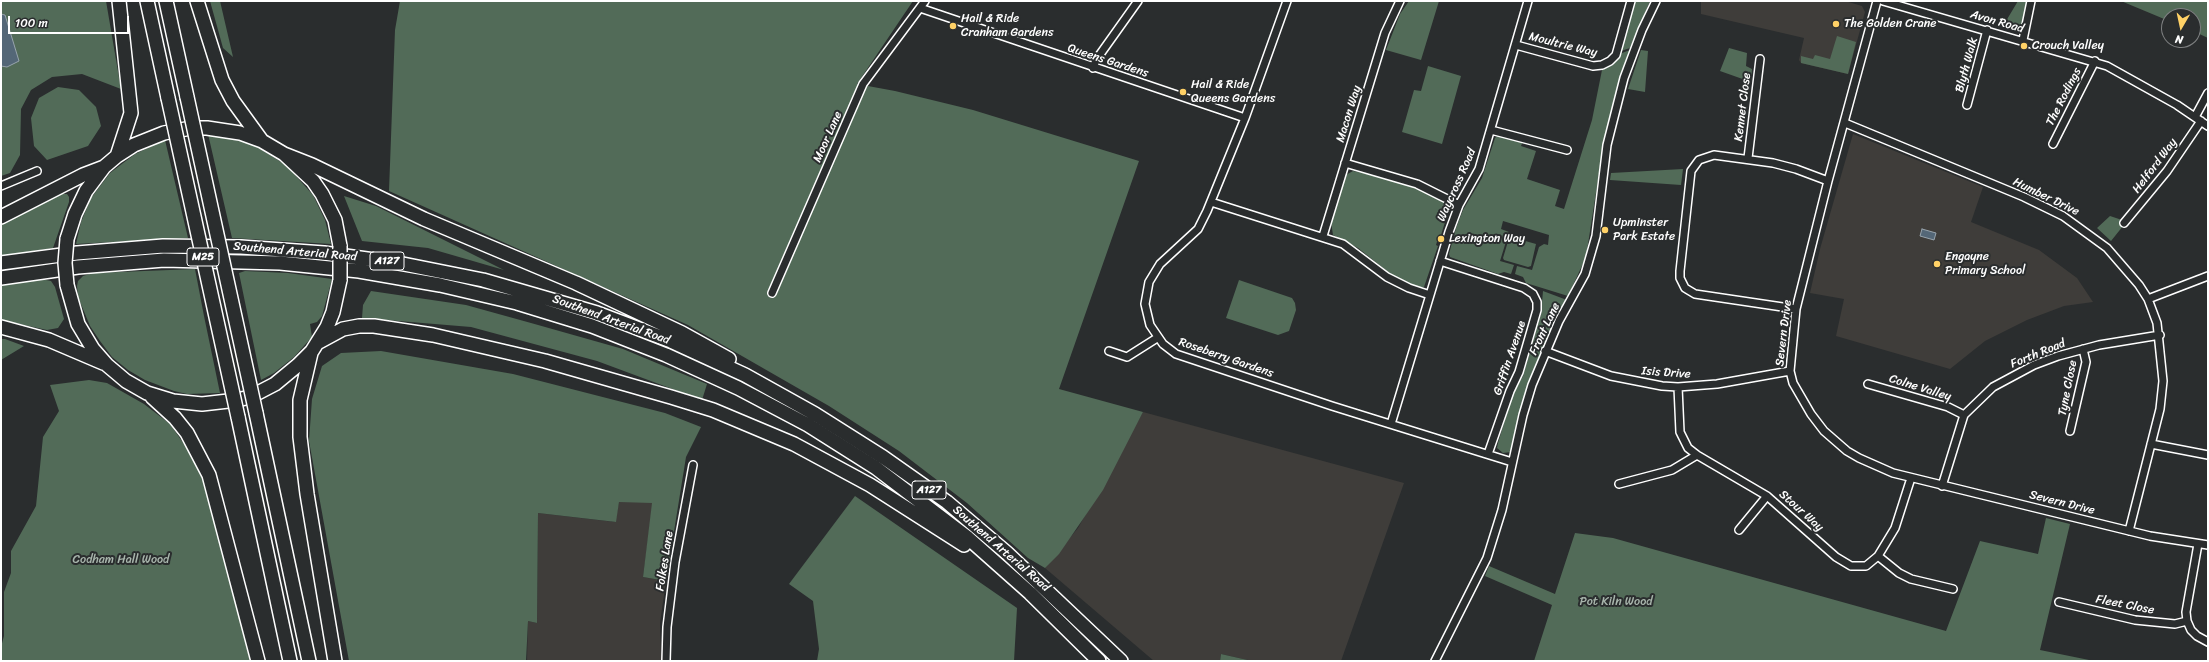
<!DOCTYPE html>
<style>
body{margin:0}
#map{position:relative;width:2209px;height:662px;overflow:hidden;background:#2a2d2e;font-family:Sriracha,sans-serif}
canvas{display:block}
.frame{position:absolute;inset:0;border:2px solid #fff;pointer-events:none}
.north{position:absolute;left:2161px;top:8px;width:40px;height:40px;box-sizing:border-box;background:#2a2d2e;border:1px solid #7f8182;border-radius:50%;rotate:189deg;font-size:11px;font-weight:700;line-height:16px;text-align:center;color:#fff}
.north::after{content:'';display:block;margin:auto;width:14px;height:18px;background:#ffd166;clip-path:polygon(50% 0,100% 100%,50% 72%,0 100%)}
.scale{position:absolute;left:8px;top:16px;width:121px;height:18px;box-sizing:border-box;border:2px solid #fff;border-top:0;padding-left:5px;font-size:12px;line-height:14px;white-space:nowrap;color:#fff;-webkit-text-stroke:3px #2a2d2e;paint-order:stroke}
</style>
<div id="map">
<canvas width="2209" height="662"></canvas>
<div class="frame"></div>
<div class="north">N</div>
<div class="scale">100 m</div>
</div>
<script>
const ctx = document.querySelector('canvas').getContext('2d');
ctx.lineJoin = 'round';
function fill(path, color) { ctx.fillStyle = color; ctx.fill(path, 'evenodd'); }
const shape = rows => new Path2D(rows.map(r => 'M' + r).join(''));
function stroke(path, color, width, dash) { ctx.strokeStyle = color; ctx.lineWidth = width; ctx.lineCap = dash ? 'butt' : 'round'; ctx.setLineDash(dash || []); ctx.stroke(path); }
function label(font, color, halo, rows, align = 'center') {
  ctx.font = font + ' Sriracha,sans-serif'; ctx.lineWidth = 4; ctx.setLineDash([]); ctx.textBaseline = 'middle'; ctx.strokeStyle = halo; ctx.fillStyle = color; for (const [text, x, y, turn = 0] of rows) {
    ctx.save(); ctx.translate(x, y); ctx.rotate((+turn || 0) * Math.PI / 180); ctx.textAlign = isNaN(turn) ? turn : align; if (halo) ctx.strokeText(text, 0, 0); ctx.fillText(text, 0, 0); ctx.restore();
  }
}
fill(shape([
 [1701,1,1845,1,1862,6,1865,12,1848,74,1801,63,1799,60,1804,38,1701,14],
 [1853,134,1983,187,1971,222,2039,250,2077,278,2093,302,2064,306,2027,320,1985,341,1950,369,1836,336,1844,299,1810,293,1820,249],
 [1143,412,1404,483,1341,661,1252,661,1221,654,1220,661,1154,661,1045,568,1078,528],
 [619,502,653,502,643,577,666,581,660,623,661,661,527,661,528,621,537,623,538,513,615,522]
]), '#3f3d3a');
fill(shape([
 [1,1,106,1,121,89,82,74,52,77,31,90,21,109,20,155,10,173,1,176,1,66,7,67,5,15,1,14],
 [210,1,220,1,233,57,223,48],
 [400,1,913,1,857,84,895,91,973,110,1139,161,1059,389,1143,412,1103,490,1059,554,1045,568,1028,558,967,503,899,451,829,406,688,325,389,191,395,30],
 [1409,1,1439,1,1421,60,1386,50,1400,14],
 [1635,1,1650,1,1630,48,1621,51],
 [2018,1,2028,1,2022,32,2003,26],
 [2121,1,2208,1,2208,38,2193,31,2193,16,2169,16,2169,21],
 [1837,36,1856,42,1848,74,1801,63,1801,56,1813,59,1815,55,1830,59],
 [1729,48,1747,53,1746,66,1752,69,1751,82,1720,71],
 [1630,50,1620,78,1604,141,1586,257,1568,296,1526,283,1523,277,1515,274,1517,266,1532,270,1539,247,1544,244,1548,245,1549,235,1503,221,1501,229,1509,232,1500,261,1514,265,1511,274,1504,272,1498,274,1450,257,1449,254,1456,228,1463,210,1482,178,1495,138,1498,135,1523,141,1521,146,1536,151,1527,179,1560,190,1555,206,1564,209,1592,120,1602,70,1613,65,1622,53],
 [1641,50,1648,51,1645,92,1628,89],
 [1428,66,1461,76,1442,144,1402,132,1414,90,1421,91],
 [58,87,79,90,96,107,101,126,88,146,47,160,34,146,31,118,39,98],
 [208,134,240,140,252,144,286,165,313,195,325,220,331,244,232,238],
 [165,140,188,238,76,244,81,222,91,198,110,173,135,154],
 [1683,169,1681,185,1610,180,1611,173],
 [1353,171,1367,174,1367,173,1416,188,1447,203,1450,206,1441,235,1439,235,1436,245,1438,246,1424,287,1417,287,1397,279,1358,248,1333,235,1331,222,1344,176],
 [62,194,67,194,69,197,69,202,53,248,1,256,1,224],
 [344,196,376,206,504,270,428,248,362,241],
 [2110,216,2122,220,2123,226,2111,241,2097,228],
 [1511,237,1536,244,1531,266,1528,267,1504,260,1503,258,1509,238],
 [195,269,204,316,220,393,187,394,174,391,145,380,128,370,112,357,100,341,90,326,78,297,77,286,78,281,83,276,93,273],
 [245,271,288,273,332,279,322,316,317,322,310,324,312,337,294,357,274,373,261,380,239,273],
 [41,279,51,281,55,287,64,319,58,328,47,330,1,320,1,285],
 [1239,280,1292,298,1295,303,1296,310,1289,331,1278,335,1226,318],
 [371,291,466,305,531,323,623,349,707,384,702,400,597,361,471,327,362,318,363,305],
 [1543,291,1567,300,1530,381,1513,449,1511,452,1503,453,1497,448,1498,443,1513,393,1523,376,1541,314],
 [1,339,5,339,24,346,1,360],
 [381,351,513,374,665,413,701,427,686,457,666,581,643,577,652,503,619,502,616,522,538,513,537,623,528,621,526,661,349,661,309,441,312,399,322,366,341,353],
 [89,380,107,383,144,404,170,424,191,454,207,489,250,661,1,661,1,647,4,636,4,592,11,573,11,551,36,506,43,437,59,411,50,385],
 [855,496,1017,608,1014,661,817,661,819,649,813,601,789,584],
 [2046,518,2070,524,2040,650,2094,661,1534,661,1552,605,1485,576,1489,566,1555,594,1575,533,1613,538,1946,631,1980,541,2038,554],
 [1221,654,1252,661,1220,661]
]), '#526b58');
const water = shape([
 [1,14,5,15,19,61,7,67,1,66,1,14],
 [1922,229,1936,233,1934,240,1920,236,1922,229]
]);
fill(water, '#546777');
stroke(water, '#98a4ad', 1);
const street = shape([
 [1287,1,1245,118,1207,211,1198,229,1160,264,1149,282,1145,304,1150,325,1163,344,1176,354,1332,406,1512,462],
 [1877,1,1828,181,1796,309,1790,371,1793,383,1811,414,1824,431,1847,451,1859,458,1893,473,2150,536,2208,545],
 [1883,1,2107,66,2177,105,2208,126],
 [920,8,1245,118],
 [2023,40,2031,1],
 [1516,45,1593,66,1602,65,1610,61,1616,55,1631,1],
 [1093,68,1096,60,1138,1],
 [1967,105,1987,30],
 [2195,117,2208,93],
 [1845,123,2024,197,2063,216,2107,248,2139,285,2148,299,2157,323,2163,381,2160,409,2129,531],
 [1491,130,1567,150],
 [2053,144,2095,61],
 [1748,158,1760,59],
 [1345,163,1417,184,1459,205],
 [1,186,37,171],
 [1211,202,1343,244,1387,277,1409,288,1430,295],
 [2124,223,2167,171,2201,121],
 [1323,236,1385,33,1400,1],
 [1440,261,1524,288,1533,294,1537,302,1537,310,1519,372,1510,391,1488,454],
 [772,293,863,84,925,1],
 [2148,299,2208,276],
 [1796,309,1695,294,1685,288,1680,278,1680,271,1691,171,1699,160,1714,155,1773,163,1796,169,1828,181],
 [1109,351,1127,357,1157,338],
 [1545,351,1611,376,1662,386,1678,387,1717,384,1790,371],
 [1868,384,1948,407,1964,415],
 [1678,387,1680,432,1688,448,1697,455,1767,496,1836,557,1851,566,1866,566,1878,556,1895,528,1911,478],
 [1391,424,1449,232,1459,205,1479,169,1528,1],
 [2070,431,2086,362,2083,349],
 [2151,444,2208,455],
 [1619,484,1672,470,1697,455],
 [1942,486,1964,415,1993,387,2034,365,2058,356,2099,345,2160,335],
 [1739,530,1767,496],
 [2198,544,2186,612,2187,621,2191,630,2197,636,2208,642],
 [1878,556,1899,573,1911,579,1953,589],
 [2059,602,2135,620,2175,624,2187,621],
 [666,661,667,627,675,562,693,465],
 [1435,661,1487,558,1502,510,1523,415,1532,385,1559,321,1585,274,1596,236,1607,145,1624,78,1642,30,1656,1]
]);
const highway = shape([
 [147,1,168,98],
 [166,1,187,97],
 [197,1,222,80,233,101,262,141],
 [284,154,312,165,424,219,576,283,682,333,729,359],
 [117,156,131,113,119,1],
 [1,217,83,175,104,167],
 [67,239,75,214,86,191,104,167,117,156,134,145,164,133,191,128,207,128,240,133,262,141,284,154,313,181,322,194,335,220,340,246],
 [1,263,77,253,163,246,241,247,324,253,403,264,483,280,597,313,671,341,745,375,815,414,883,457,947,502,1007,553,1121,661],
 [1,278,78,267,164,260,280,263,359,271,440,285,517,303,592,326,666,355,738,388,808,425,876,468,968,538,1030,593,1099,661],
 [67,285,78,324,93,349,107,365,126,381,147,393,173,401,202,404,237,400,250,397,275,384,298,365,312,351,327,327,333,312,340,280],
 [1,327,49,340,103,363],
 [319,342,343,329,359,326,374,326,433,335,545,361,671,397,713,410,794,444,870,485,964,545],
 [311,353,300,400,300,437,307,494,335,661],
 [152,397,175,418,187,433,209,475,258,661],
 [256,413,309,661],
 [238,417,290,661]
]);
stroke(street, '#fff', 10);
stroke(highway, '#fff', 16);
stroke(street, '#2a2d2e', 7);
stroke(highway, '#2a2d2e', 13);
const highwayBridge = shape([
 [187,97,256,413],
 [168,98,238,417],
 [340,280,340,246],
 [67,285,65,263,67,239]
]);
stroke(highwayBridge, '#fff', 16, []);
stroke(highwayBridge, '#2a2d2e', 13);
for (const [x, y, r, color] of [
 [1836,24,4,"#ffd166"],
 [953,26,4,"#ffd166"],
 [2024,46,4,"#ffd166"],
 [1183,92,4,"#ffd166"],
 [1605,230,4,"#ffd166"],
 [1441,239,4,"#ffd166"],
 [1937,264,4,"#ffd166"]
]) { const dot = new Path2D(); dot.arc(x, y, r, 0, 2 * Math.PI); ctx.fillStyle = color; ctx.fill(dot); stroke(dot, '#2a2d2e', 1.5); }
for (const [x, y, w] of [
 [203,257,32],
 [387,261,34],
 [929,490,34]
]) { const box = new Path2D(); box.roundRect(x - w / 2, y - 9, w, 18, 3); ctx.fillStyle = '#2a2d2e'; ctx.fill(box); stroke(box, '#fff', 1); }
label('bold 11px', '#fff', null, [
 ["M25",203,257],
 ["A127",387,261],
 ["A127",929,490]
]);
label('12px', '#fff', '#2a2d2e', [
 ["Hail & Ride",961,19],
 ["Cranham Gardens",961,33],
 ["The Golden Crane",1844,24],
 ["Crouch Valley",2032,46],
 ["Hail & Ride",1191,85],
 ["Queens Gardens",1191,99],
 ["Upminster",1613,223],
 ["Park Estate",1613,237],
 ["Lexington Way",1449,239],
 ["Engayne",1945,257],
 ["Primary School",1945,271]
], 'left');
label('12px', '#fff', '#2a2d2e', [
 ["Avon Road",1997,22,16],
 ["Moultrie Way",1563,45,14],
 ["Queens Gardens",1108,61,18],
 ["Blyth Walk",1967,65,-75],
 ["The Rodings",2064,97,-63],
 ["Kennet Close",1743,107,-83],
 ["Macon Way",1349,114,-73],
 ["Moor Lane",828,137,-66],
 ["Helford Way",2155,166,-53],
 ["Waycross Road",1457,185,-66],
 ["Humber Drive",2046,197,26],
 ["Southend Arterial Road",295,252,5],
 ["Southend Arterial Road",611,320,20],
 ["Front Lane",1545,329,-65],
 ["Severn Drive",1784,333,-83],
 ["Forth Road",2038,354,-22],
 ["Roseberry Gardens",1226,358,19],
 ["Griffin Avenue",1510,358,-71],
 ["Isis Drive",1666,373,4],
 ["Colne Valley",1920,388,17],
 ["Tyne Close",2068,388,-79],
 ["Severn Drive",2062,503,14],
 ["Stour Way",1801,511,42],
 ["Southend Arterial Road",1001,549,41],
 ["Folkes Lane",665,561,-81],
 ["Fleet Close",2125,605,11]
]);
label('12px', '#a8b5ac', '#2a2d2e', [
 ["Codham Hall Wood",121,560],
 ["Pot Kiln Wood",1616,602]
]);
</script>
